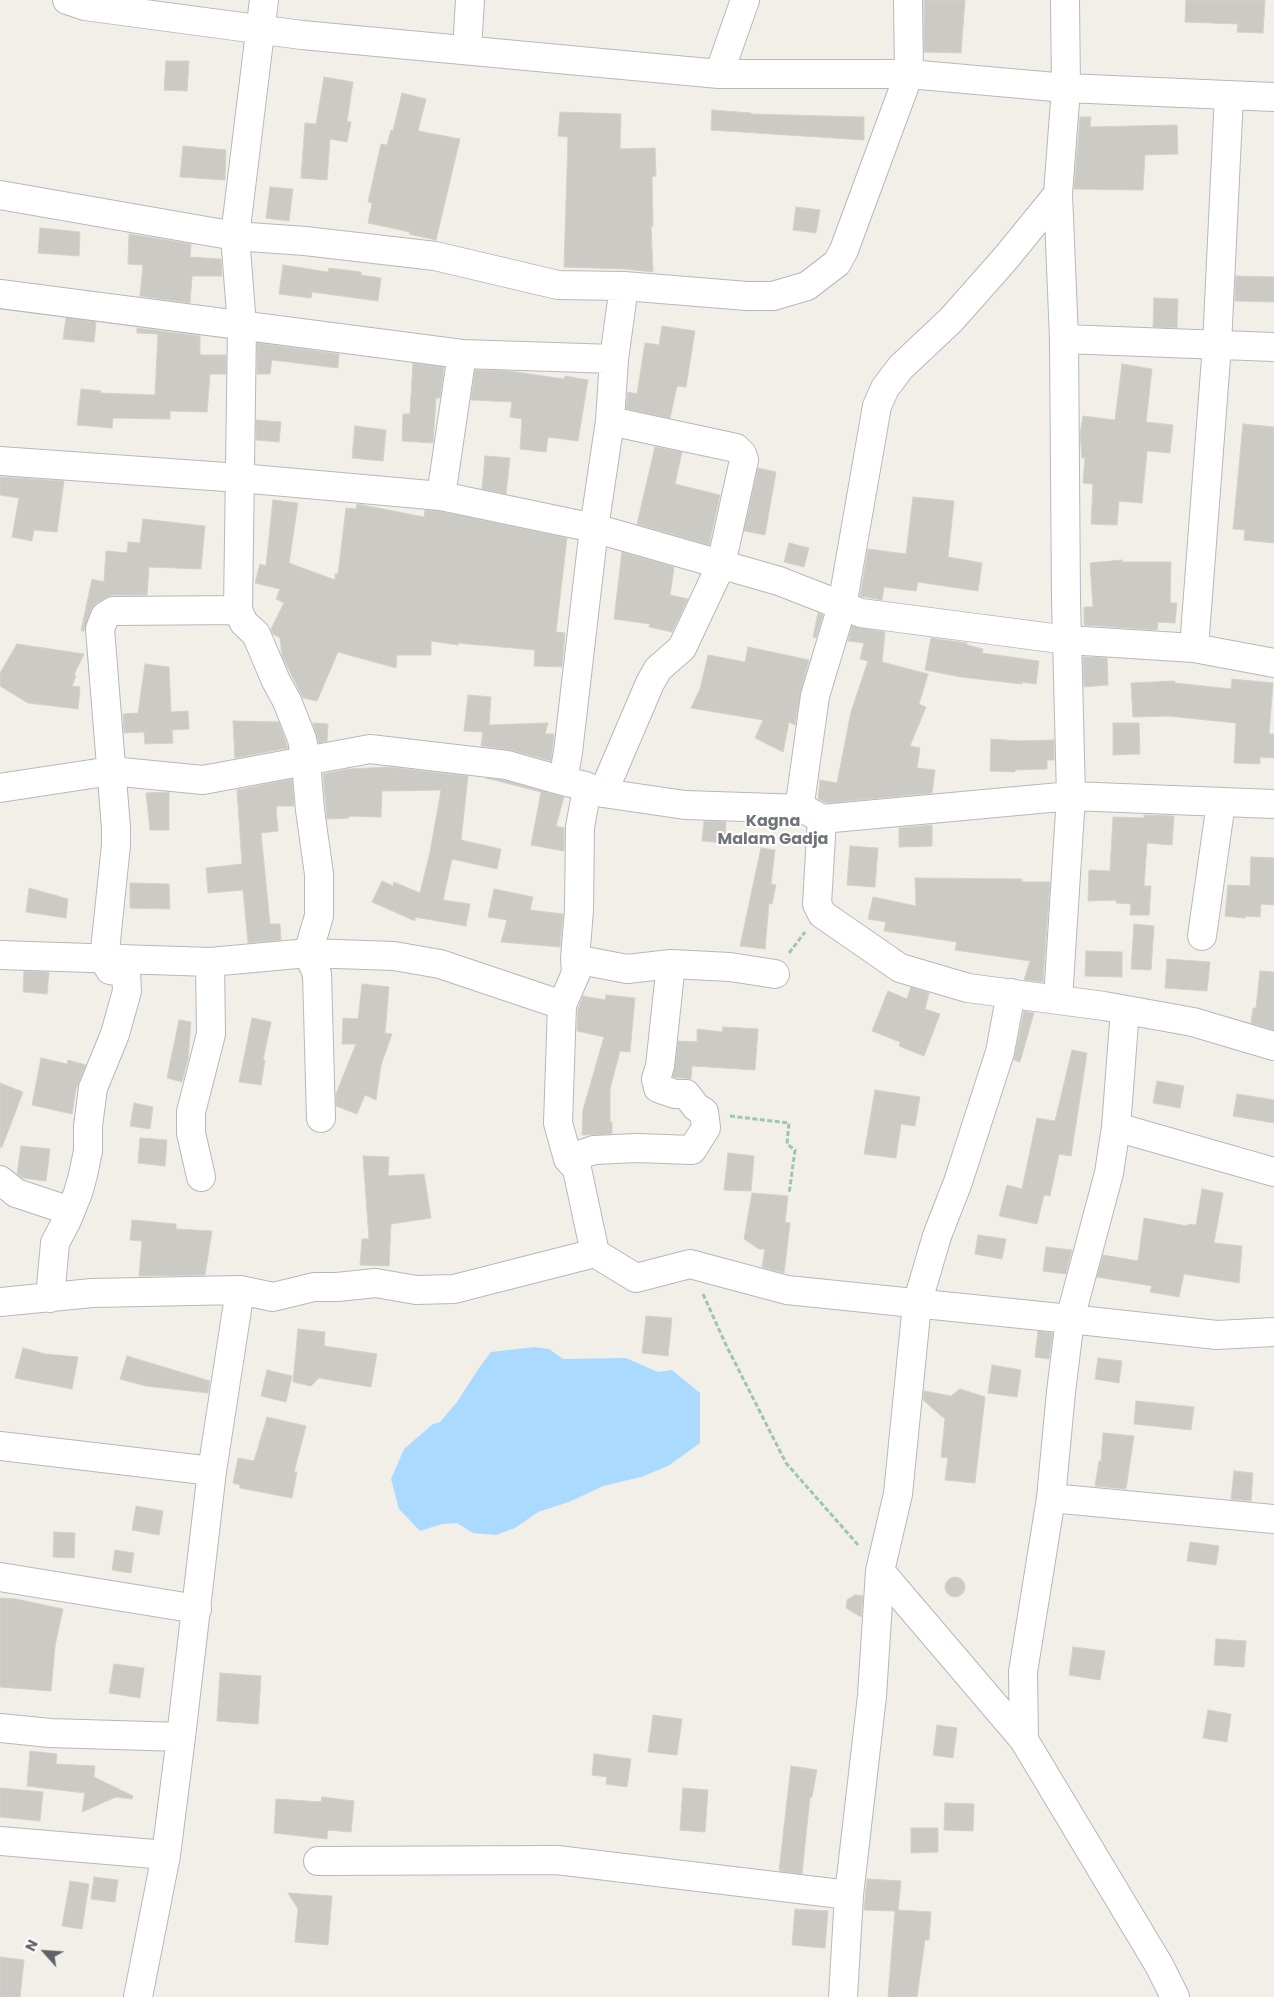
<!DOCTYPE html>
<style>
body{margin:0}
#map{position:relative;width:1274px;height:1997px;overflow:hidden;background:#f1efe8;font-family:Poppins,sans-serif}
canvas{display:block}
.north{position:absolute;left:20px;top:1927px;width:50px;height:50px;-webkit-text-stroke:4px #fff;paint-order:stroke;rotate:296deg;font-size:14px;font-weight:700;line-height:20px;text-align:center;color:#5f6368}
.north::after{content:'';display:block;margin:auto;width:18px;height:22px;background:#5f6368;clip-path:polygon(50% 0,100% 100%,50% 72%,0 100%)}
</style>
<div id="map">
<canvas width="1274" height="1997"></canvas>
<div class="north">N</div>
</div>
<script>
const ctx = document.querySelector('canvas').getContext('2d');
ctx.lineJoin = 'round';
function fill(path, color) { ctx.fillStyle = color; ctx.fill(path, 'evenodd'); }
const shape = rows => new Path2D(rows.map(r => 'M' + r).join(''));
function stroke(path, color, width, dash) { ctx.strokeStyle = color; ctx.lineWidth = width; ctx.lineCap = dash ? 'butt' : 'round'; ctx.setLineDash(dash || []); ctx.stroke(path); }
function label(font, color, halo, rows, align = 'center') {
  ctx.font = font + ' Poppins,sans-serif'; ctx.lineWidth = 4; ctx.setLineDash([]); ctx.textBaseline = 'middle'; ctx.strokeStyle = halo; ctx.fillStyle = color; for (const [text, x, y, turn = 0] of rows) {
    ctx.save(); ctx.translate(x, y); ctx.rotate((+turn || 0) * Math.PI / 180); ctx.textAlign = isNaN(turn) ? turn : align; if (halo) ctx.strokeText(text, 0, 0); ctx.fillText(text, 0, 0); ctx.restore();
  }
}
fill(shape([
 [535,1347,549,1349,563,1359,626,1358,658,1372,672,1370,700,1393,700,1443,668,1466,641,1477,603,1486,569,1502,538,1512,515,1528,496,1535,473,1533,457,1523,442,1524,420,1531,399,1509,391,1479,404,1449,433,1424,440,1422,457,1402,479,1368,491,1352]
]), '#aadaff');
const building = shape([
 [924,0,965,0,961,53,924,52,924,0],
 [1186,0,1265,0,1263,33,1237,32,1238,24,1185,22,1186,0],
 [166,61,189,61,187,91,164,90,166,61],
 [324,77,353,82,347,121,351,122,347,142,330,139,327,180,301,178,305,123,316,124,324,77],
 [402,93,426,99,418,131,460,139,436,240,409,234,410,232,368,223,372,203,368,202,381,144,387,145,391,130,393,131,402,93],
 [712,110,751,113,751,114,864,117,864,140,711,130,712,110],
 [560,112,621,114,620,149,655,148,656,176,652,177,653,226,651,226,653,272,625,269,564,267,568,137,558,136,560,112],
 [1080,117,1091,117,1090,127,1177,125,1178,154,1145,155,1143,190,1074,189,1080,117],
 [183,146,226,150,225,180,180,177,183,146],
 [270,187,293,189,289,221,266,218,270,187],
 [796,207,820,210,816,233,793,230,796,207],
 [40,228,80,232,79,256,38,253,40,228],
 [129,234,191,244,190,257,221,259,222,276,192,276,190,303,140,296,143,265,128,264,129,234],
 [283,265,328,272,329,268,361,272,361,275,381,278,378,301,312,292,311,298,279,294,283,265],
 [1236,276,1274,277,1274,302,1235,301,1236,276],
 [1154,298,1178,299,1177,328,1153,327,1154,298],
 [66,318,96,322,94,342,63,339,66,318],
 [662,326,695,331,686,387,677,386,670,418,626,409,628,392,637,394,645,343,659,345,662,326],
 [137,328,200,336,200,355,226,355,226,374,210,374,207,412,170,411,170,419,113,418,112,428,77,425,81,389,101,391,100,393,155,395,158,334,137,333,137,328],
 [257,343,339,354,338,368,272,360,270,374,257,374,257,343],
 [413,363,444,367,440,398,436,398,433,443,402,441,403,414,410,414,413,363],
 [1122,364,1152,369,1146,422,1173,425,1170,453,1147,451,1142,503,1119,501,1117,525,1091,524,1093,484,1083,483,1085,458,1082,458,1080,434,1083,416,1115,420,1122,364],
 [475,370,509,371,564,379,565,376,588,380,578,441,548,437,546,452,520,449,522,419,510,417,512,402,471,400,475,370],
 [256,420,281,422,279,442,256,440,256,420],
 [1243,424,1274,427,1274,543,1244,540,1245,530,1233,529,1243,424],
 [355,426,386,430,383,461,352,458,355,426],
 [655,447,682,452,675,484,720,495,709,545,637,524,655,447],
 [485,456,510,458,506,494,482,489,485,456],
 [758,468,776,472,765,535,744,531,758,468],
 [0,477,64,481,57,532,34,530,32,541,12,537,19,498,0,495,0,477],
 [913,497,954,501,948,557,982,563,978,591,918,582,916,591,884,587,882,600,860,596,868,549,906,554,913,497],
 [273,500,298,503,289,563,335,580,335,574,338,574,346,508,356,509,357,504,424,517,425,510,439,511,567,538,556,632,565,633,562,667,534,666,535,650,458,643,458,645,431,641,431,655,397,655,396,668,338,652,317,701,303,698,282,656,280,638,273,634,271,629,284,603,276,599,280,589,255,583,260,564,266,566,273,500],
 [143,519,205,526,201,569,149,567,147,595,113,595,105,598,96,603,91,610,84,631,81,631,92,579,104,582,106,551,127,553,128,542,140,543,143,519],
 [789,543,809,548,804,567,784,562,789,543],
 [622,552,674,567,670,595,688,599,672,632,649,627,650,624,614,619,622,552],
 [1122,560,1122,562,1171,562,1170,603,1177,603,1175,623,1158,622,1157,630,1084,625,1084,607,1093,607,1090,563,1122,560],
 [818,613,823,615,816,638,813,637,818,613],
 [852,626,885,632,882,662,928,674,919,704,926,707,910,746,920,748,917,768,935,770,932,793,827,803,818,799,820,780,837,783,851,712,868,661,860,659,864,643,848,641,852,626],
 [931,638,967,643,967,645,983,649,982,653,1039,661,1036,684,1022,682,1022,684,961,677,925,670,931,638],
 [17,644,84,654,74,675,76,676,72,686,80,687,78,709,28,703,0,686,0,673,17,644],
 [748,647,809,660,800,694,795,725,789,722,783,752,755,738,763,720,691,708,700,689,708,655,745,662,748,647],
 [1083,657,1107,658,1108,685,1084,687,1083,657],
 [145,664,169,667,171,712,188,711,189,729,172,730,173,743,145,744,144,732,124,733,123,714,138,713,145,664],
 [1232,679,1273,683,1269,734,1274,734,1274,758,1260,757,1260,764,1234,763,1236,723,1168,716,1133,717,1131,683,1175,681,1175,683,1231,689,1232,679],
 [468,695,491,697,489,725,548,723,545,734,554,734,551,761,511,750,481,746,483,732,464,731,468,695],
 [233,721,279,722,288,748,235,758,233,721],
 [313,723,328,724,327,741,319,743,313,723],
 [1113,723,1139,723,1140,754,1113,755,1113,723],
 [991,739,1018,741,1054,740,1054,760,1047,760,1047,769,1015,770,1015,772,990,771,991,739],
 [388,767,468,776,461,840,501,849,497,869,452,859,443,900,470,904,466,926,415,917,415,921,372,902,382,881,393,886,394,882,420,893,430,852,441,790,382,791,381,817,349,816,349,818,327,819,323,774,349,769,388,767],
 [486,778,504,780,564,797,556,826,564,828,564,851,531,845,541,792,486,778],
 [292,779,294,806,276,806,278,831,261,833,270,924,280,924,281,940,248,943,243,890,208,893,206,868,242,864,237,790,292,779],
 [169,792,169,830,150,830,146,793,169,792],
 [1144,815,1174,816,1172,845,1147,843,1144,886,1151,886,1149,915,1130,915,1131,904,1116,903,1116,900,1088,901,1089,870,1110,871,1113,817,1144,818,1144,815],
 [704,821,726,822,725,843,702,841,704,821],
 [932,825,932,846,899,847,899,828,932,825],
 [850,846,878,848,875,887,847,885,850,846],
 [761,848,775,850,771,884,776,885,772,904,769,903,765,949,740,946,761,848],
 [1251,857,1274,858,1274,905,1261,904,1260,917,1246,916,1245,918,1225,916,1228,885,1250,886,1251,857],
 [915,878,1022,879,1022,882,1050,882,1043,982,1024,980,1030,961,955,950,957,942,884,931,886,922,868,919,873,897,916,906,915,878],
 [130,883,169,884,170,909,130,908,130,883],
 [29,888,68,899,66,918,26,912,29,888],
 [494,889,533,897,530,910,563,914,560,947,501,942,507,920,488,917,494,889],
 [1134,924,1154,926,1151,970,1131,969,1134,924],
 [1086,951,1122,952,1122,977,1085,976,1086,951],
 [1167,959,1210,962,1207,991,1165,988,1167,959],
 [24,971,49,972,47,994,23,992,24,971],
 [1260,971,1274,972,1274,1030,1251,1023,1253,1008,1256,1008,1260,971],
 [362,984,389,987,385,1033,392,1034,381,1065,376,1100,365,1095,357,1114,336,1106,336,1094,356,1044,342,1044,343,1018,358,1019,362,984],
 [911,987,929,993,925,1009,940,1014,924,1056,899,1046,900,1042,872,1031,888,991,907,999,911,987],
 [606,995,635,998,630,1052,620,1051,610,1089,610,1122,612,1122,612,1134,582,1135,583,1110,604,1037,577,1031,578,1009,583,996,605,1000,606,995],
 [1024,1011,1034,1013,1020,1062,1014,1060,1024,1011],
 [252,1018,271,1022,263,1060,265,1060,261,1085,239,1082,252,1018],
 [179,1020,191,1022,188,1059,182,1082,167,1078,179,1020],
 [723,1027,758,1029,755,1070,692,1066,691,1079,673,1077,678,1041,697,1042,697,1029,722,1032,723,1027],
 [1072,1050,1087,1053,1071,1156,1059,1154,1050,1196,1044,1195,1037,1224,999,1216,1007,1185,1022,1189,1037,1118,1055,1121,1072,1050],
 [41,1058,67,1064,68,1060,86,1065,76,1089,72,1114,32,1105,41,1058],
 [1157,1081,1184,1086,1180,1108,1153,1103,1157,1081],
 [0,1083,23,1092,2,1147,0,1147,0,1083],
 [875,1090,920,1097,915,1126,901,1124,896,1158,864,1154,875,1090],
 [1237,1094,1274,1100,1274,1123,1233,1116,1237,1094],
 [134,1103,153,1107,150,1129,130,1126,134,1103],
 [140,1138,167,1140,165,1166,138,1163,140,1138],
 [21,1146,50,1149,46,1181,23,1178,17,1174,21,1146],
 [728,1153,754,1156,751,1191,724,1190,728,1153],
 [363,1156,389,1157,388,1176,424,1174,431,1218,391,1224,389,1266,360,1265,362,1239,369,1239,363,1156],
 [1202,1189,1223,1193,1214,1243,1242,1246,1239,1283,1184,1274,1179,1297,1150,1292,1152,1286,1097,1277,1103,1255,1138,1261,1144,1218,1187,1226,1188,1224,1196,1225,1202,1189],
 [752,1193,788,1196,785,1222,790,1223,784,1273,762,1267,765,1249,759,1249,744,1239,752,1193],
 [132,1220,176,1224,176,1229,212,1231,205,1275,139,1276,142,1241,130,1240,132,1220],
 [978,1235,1006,1239,1002,1259,975,1254,978,1235],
 [1046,1247,1072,1250,1066,1274,1043,1271,1046,1247],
 [646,1316,672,1318,668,1356,642,1353,646,1316],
 [298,1329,325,1332,324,1346,377,1354,371,1387,319,1378,311,1386,293,1382,298,1329],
 [1038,1331,1053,1333,1049,1359,1035,1357,1038,1331],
 [23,1348,45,1354,78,1357,72,1389,15,1378,23,1348],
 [127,1356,210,1381,208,1393,146,1386,120,1379,127,1356],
 [1098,1358,1122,1361,1119,1383,1095,1379,1098,1358],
 [992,1365,1021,1370,1017,1397,988,1393,992,1365],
 [267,1370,292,1376,286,1402,261,1396,267,1370],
 [960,1389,985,1397,975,1483,945,1480,948,1458,941,1457,945,1419,923,1400,924,1391,951,1396,960,1389],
 [1136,1401,1194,1407,1191,1430,1134,1424,1136,1401],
 [267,1417,306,1426,294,1472,297,1472,292,1498,240,1488,240,1485,233,1483,238,1458,254,1461,267,1417],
 [1103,1433,1134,1436,1126,1489,1095,1486,1099,1461,1101,1461,1103,1433],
 [1234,1471,1253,1473,1251,1501,1231,1499,1234,1471],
 [136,1506,163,1511,159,1535,132,1530,136,1506],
 [54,1532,75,1533,74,1558,53,1557,54,1532],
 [1190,1542,1219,1546,1216,1565,1187,1561,1190,1542],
 [115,1550,134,1553,131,1573,112,1570,115,1550],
 '945 1587a10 10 0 1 1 20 0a10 10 0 1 1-20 0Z',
 [855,1595,863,1596,861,1617,846,1608,847,1600,855,1595],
 [0,1598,16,1599,63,1609,55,1646,51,1691,0,1687,0,1598],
 [1216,1639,1246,1641,1244,1667,1214,1665,1216,1639],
 [1073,1647,1105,1651,1100,1680,1069,1675,1073,1647],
 [114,1664,144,1668,140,1698,109,1693,114,1664],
 [220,1673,261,1676,258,1724,217,1721,220,1673],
 [1208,1710,1231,1714,1227,1742,1203,1738,1208,1710],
 [653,1715,682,1719,677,1755,648,1752,653,1715],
 [937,1725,957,1728,953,1758,933,1755,937,1725],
 [30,1751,57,1754,56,1764,95,1766,94,1777,133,1796,132,1799,116,1797,82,1812,85,1793,27,1786,30,1751],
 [594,1754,631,1759,627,1787,606,1784,607,1777,592,1775,594,1754],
 [791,1766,817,1770,812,1797,810,1797,802,1874,779,1871,791,1766],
 [0,1788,43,1792,40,1821,0,1817,0,1788],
 [683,1788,708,1790,705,1832,680,1830,683,1788],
 [322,1797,354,1801,351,1832,328,1830,327,1839,274,1833,276,1799,321,1802,322,1797],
 [945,1803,974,1804,973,1831,944,1830,945,1803],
 [911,1828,938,1828,938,1852,911,1853,911,1828],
 [94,1877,118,1880,115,1902,91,1899,94,1877],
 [867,1879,901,1881,898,1910,931,1912,929,1940,925,1940,917,1997,888,1997,895,1911,864,1910,867,1879],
 [70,1881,89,1884,82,1929,62,1926,70,1881],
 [288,1893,332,1896,328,1945,295,1942,298,1909,288,1893],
 [795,1909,828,1911,825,1948,792,1945,795,1909],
 [0,1957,24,1960,20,1997,0,1997,0,1957]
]);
fill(building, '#cccac5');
stroke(building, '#d6d1c6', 1);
const minor = shape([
 [67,0,85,6,302,35,719,74,909,74,1066,88,1274,97],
 [264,0,235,236,242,326,238,610,244,623,256,634,276,681,287,701,302,739,306,761,310,810,319,874,319,916,308,953,317,974,321,1118],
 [467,50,470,0],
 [719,74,745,0],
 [0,195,235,236,305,241,435,256,558,285,624,286,614,359,610,421,594,528,568,752,563,781,585,786,603,793,685,805,804,809,822,819,1071,796,1274,804],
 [624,286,747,296,773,296,807,286,837,263,844,250,909,74,908,0],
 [0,294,462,354,614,359],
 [1064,339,1274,347],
 [0,461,240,478,441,496,594,528,779,581,861,613,1068,640,1194,648,1274,663],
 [441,496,462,354],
 [1194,648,1217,345,1229,95],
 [585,786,585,800,580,827,579,910,575,959,576,973,562,1005,558,1123,568,1159,577,1169,595,1253,636,1278,690,1264,787,1290,1070,1319,1109,1173,1116,1127,1125,1010],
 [0,788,111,771,203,780,370,749,507,765,563,781],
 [603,793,650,683,658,669,682,648,721,565,744,460,742,454,736,448,610,421],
 [799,810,815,696,842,606,877,406,885,388,901,367,951,320,1005,259,1058,194],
 [822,819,817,904,822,914,900,968,968,988,1104,1006,1193,1022,1274,1046],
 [1202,936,1221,803],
 [0,955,210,962,308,953,394,956,440,964,562,1005],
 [575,959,627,969,671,964,730,967,775,974],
 [1011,993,1000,1052,958,1182,937,1236,917,1304,898,1494,880,1571,1024,1740,1159,1965,1175,1997],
 [1058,999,1071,796,1066,598,1064,339,1058,194,1066,88,1065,0],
 [1116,1127,1274,1172],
 [568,1159,594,1150,637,1148,692,1150,706,1128,704,1112,696,1107,686,1094,675,1094,658,1088,656,1079,660,1066,671,964],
 [201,1177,191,1133,191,1112,211,1034,210,962],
 [0,1180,16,1193,70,1211],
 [50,1298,55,1243,67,1220,78,1193,83,1175,88,1151,88,1126,93,1088,115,1034,127,991,126,973,110,970,104,960,116,845,116,828,100,629,105,616,113,611,238,610],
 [0,1302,92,1293,240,1290,273,1297,314,1287,337,1287,376,1283,416,1290,454,1289,595,1253],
 [0,1446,212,1471],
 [1051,1498,1274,1519],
 [0,1577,197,1609],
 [0,1728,50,1733,181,1737,212,1471,240,1290],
 [1024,1740,1023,1672,1051,1498,1061,1392,1070,1319,1217,1335,1274,1332],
 [0,1841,166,1855],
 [318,1861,557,1860,849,1895],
 [138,1997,166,1855,181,1737],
 [843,1997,849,1895,872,1696,880,1571]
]);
stroke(minor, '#b5b8bc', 30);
stroke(shape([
 [789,953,805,932],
 [730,1116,789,1123,787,1144,795,1150,789,1194],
 [703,1294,726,1345,786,1463,859,1546]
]), '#9cc7a9', 3, [5, 2.5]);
stroke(minor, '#fff', 28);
label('bold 16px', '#70757a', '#fff', [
 ["Kagna",773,822],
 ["Malam Gadja",773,840]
]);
</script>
